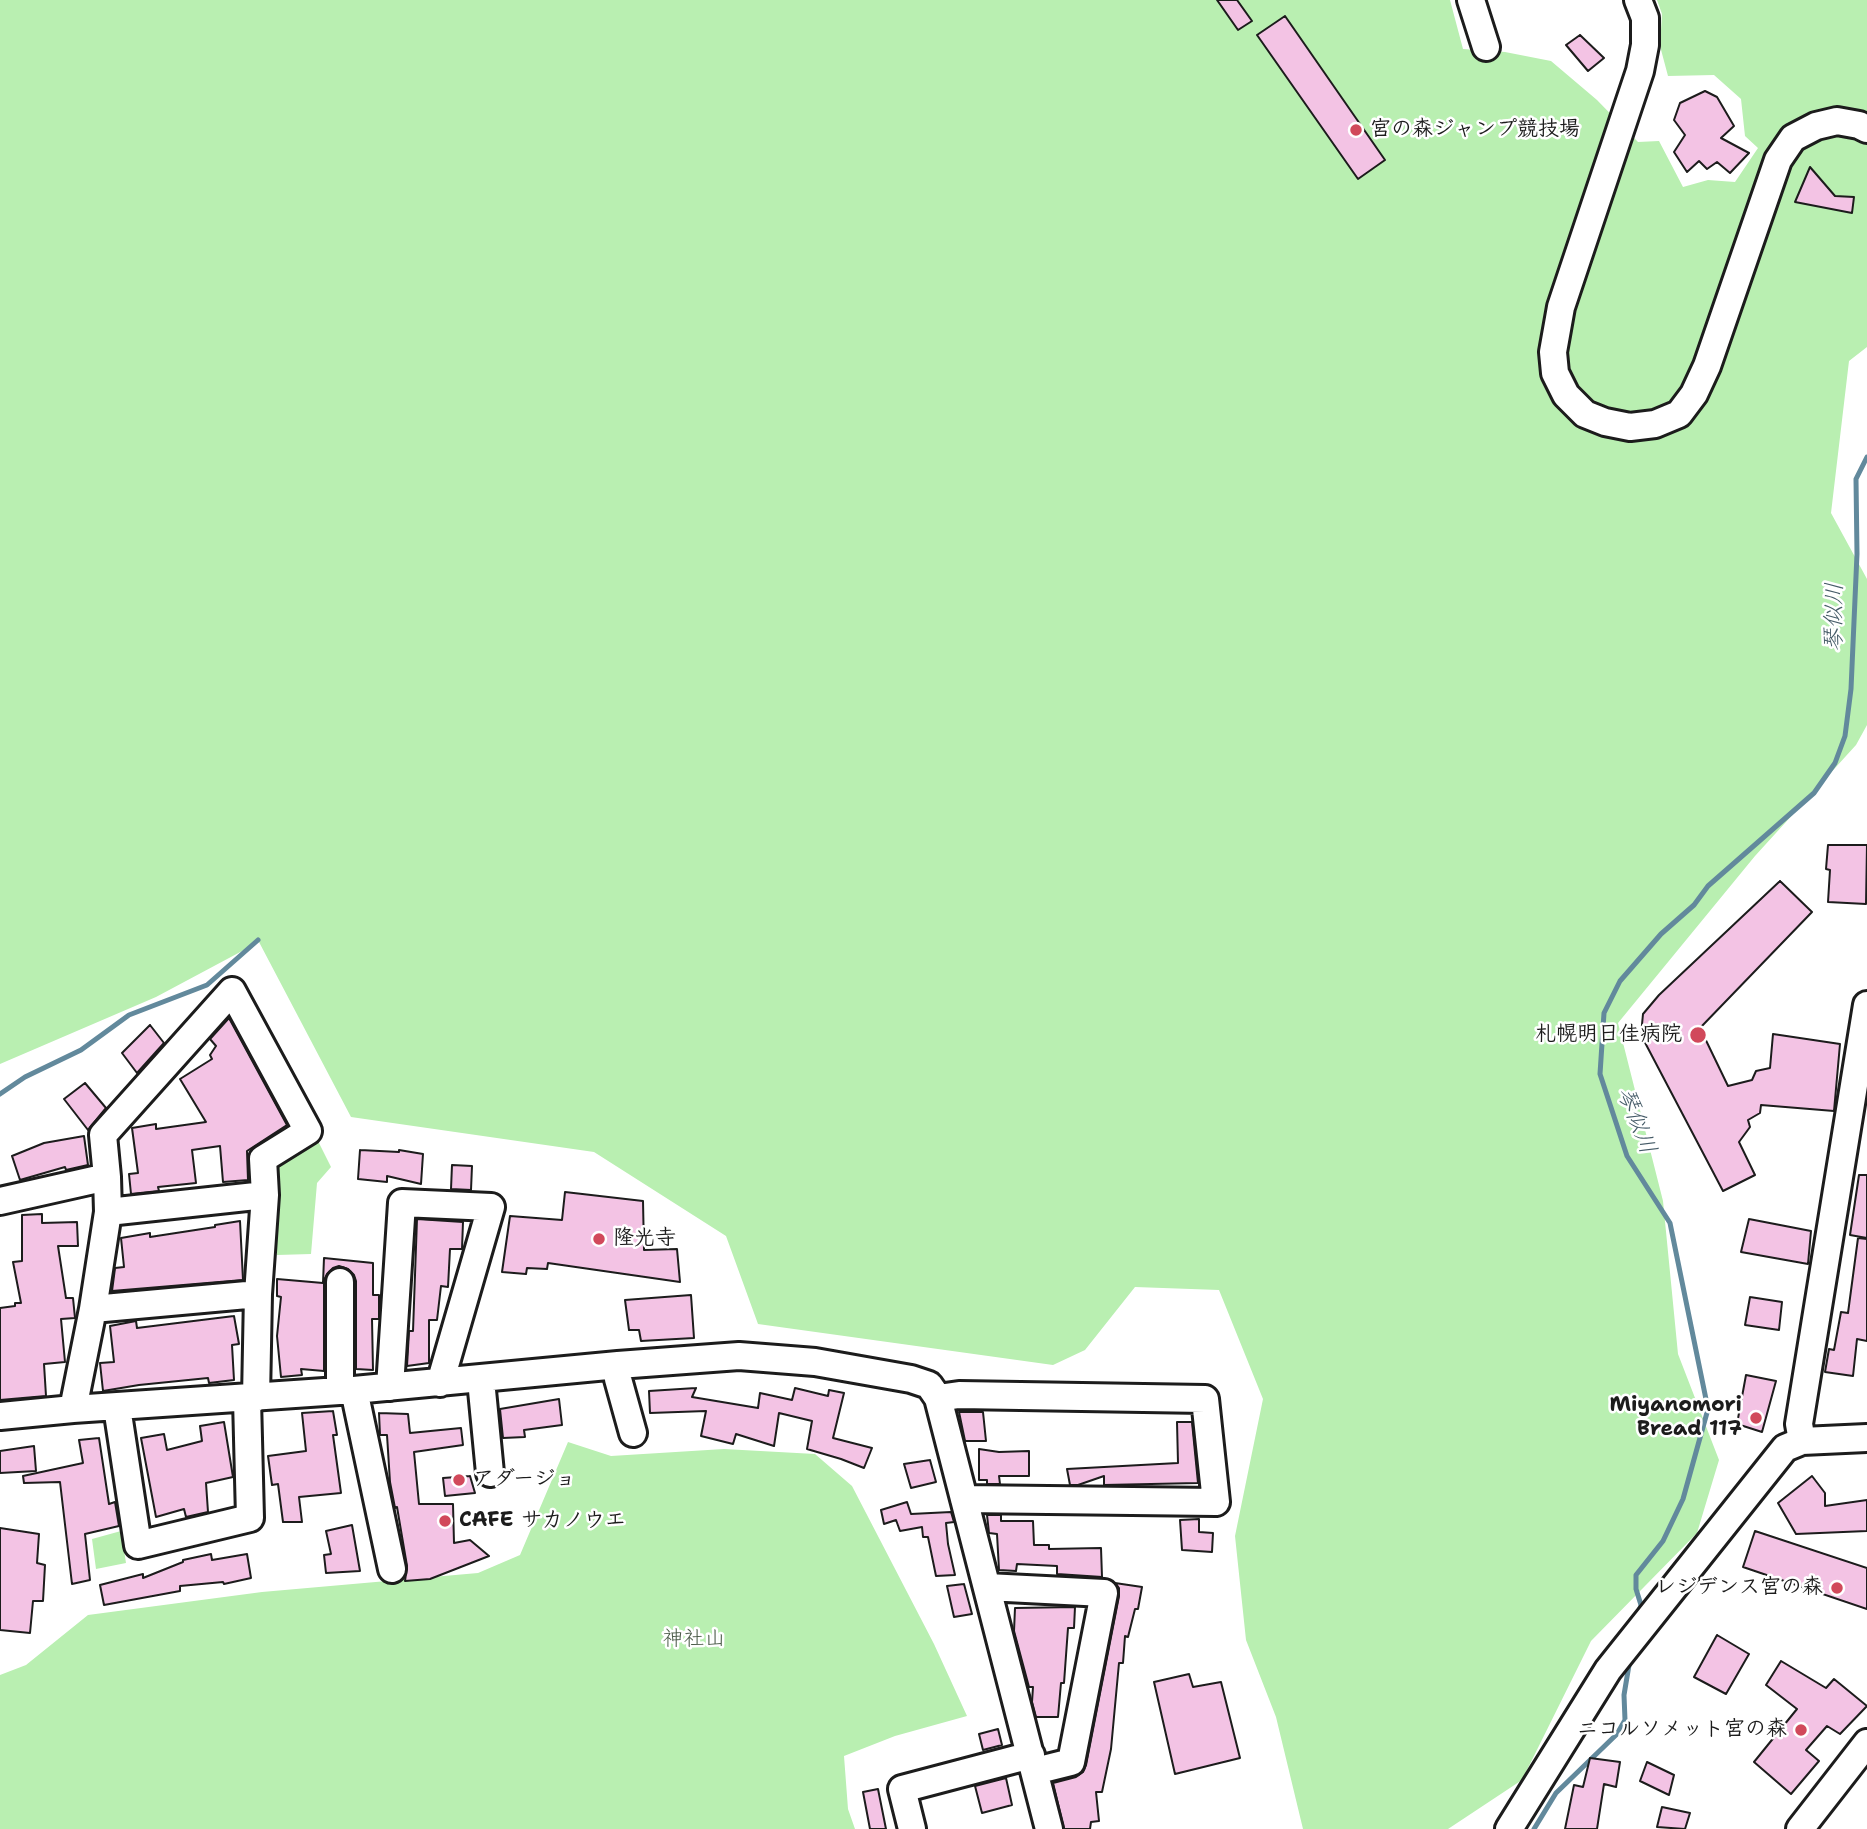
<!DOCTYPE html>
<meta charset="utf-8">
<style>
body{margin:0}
canvas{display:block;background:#fff}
</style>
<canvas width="1867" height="1829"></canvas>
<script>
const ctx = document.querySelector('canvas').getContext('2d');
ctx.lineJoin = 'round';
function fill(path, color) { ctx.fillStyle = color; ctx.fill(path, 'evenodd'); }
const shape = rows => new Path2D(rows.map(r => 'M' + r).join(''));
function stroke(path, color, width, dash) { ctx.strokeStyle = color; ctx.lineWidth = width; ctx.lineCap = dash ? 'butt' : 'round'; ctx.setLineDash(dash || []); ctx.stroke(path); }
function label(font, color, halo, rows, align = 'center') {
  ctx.font = font + ' "Shantell Sans","Klee One",sans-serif'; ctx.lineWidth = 5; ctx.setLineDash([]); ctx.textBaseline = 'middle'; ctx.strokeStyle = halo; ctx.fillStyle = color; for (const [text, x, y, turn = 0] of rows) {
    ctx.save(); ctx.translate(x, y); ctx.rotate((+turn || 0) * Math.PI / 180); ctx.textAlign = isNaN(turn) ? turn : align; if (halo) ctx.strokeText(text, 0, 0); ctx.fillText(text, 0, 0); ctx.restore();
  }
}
fill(shape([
 [0,0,1450,0,1463,49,1505,52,1551,61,1597,100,1638,142,1659,141,1683,187,1708,180,1735,182,1758,148,1745,136,1741,99,1714,75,1668,76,1660,46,1662,14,1657,0,1867,0,1867,347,1849,361,1831,513,1867,579,1867,725,1856,745,1755,856,1618,1023,1663,1201,1678,1354,1719,1460,1697,1533,1591,1641,1522,1780,1448,1829,1303,1829,1276,1717,1246,1640,1235,1536,1263,1399,1219,1290,1135,1287,1085,1350,1053,1365,758,1324,726,1236,594,1152,351,1117,259,942,156,997,0,1064],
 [317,1139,331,1167,317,1183,311,1254,277,1255,276,1166],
 [568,1442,611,1456,724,1449,815,1454,852,1486,934,1644,967,1716,895,1736,844,1756,848,1809,855,1829,0,1829,0,1675,26,1665,88,1615,262,1592,478,1573,520,1555],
 [121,1531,126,1563,96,1569,92,1539]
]), '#b9efb1');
stroke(shape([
 [0,1094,25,1077,81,1050,129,1015,207,985,258,940],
 [1638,1615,1641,1605,1636,1589,1636,1575,1663,1541,1683,1499,1708,1409,1670,1223,1627,1156,1600,1074,1604,1013,1620,981,1661,934,1694,905,1708,886,1814,793,1835,763,1845,736,1851,689,1857,554,1856,479,1867,457],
 [1534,1829,1556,1793,1617,1734,1625,1720,1624,1695,1630,1659]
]), '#62899c', 5);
const building = shape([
 [1217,0,1237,0,1252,21,1238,30,1217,0],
 [1285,16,1385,160,1358,179,1257,35,1285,16],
 [1580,35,1604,58,1588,71,1566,45,1580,35],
 [1705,91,1717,97,1734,126,1721,138,1749,153,1730,173,1717,162,1707,169,1699,161,1687,172,1674,152,1685,135,1674,120,1680,103,1705,91],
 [1810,167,1835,196,1854,197,1852,213,1795,202,1810,167],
 [1828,845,1867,845,1866,904,1828,902,1830,870,1826,869,1828,845],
 [1780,881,1812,912,1700,1028,1728,1086,1752,1080,1756,1071,1770,1068,1773,1034,1840,1044,1834,1111,1761,1105,1760,1113,1748,1120,1750,1127,1739,1142,1755,1175,1723,1191,1641,1035,1643,1014,1659,995,1780,881],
 [229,1018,287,1125,247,1151,248,1180,223,1182,220,1146,192,1150,196,1183,158,1187,159,1191,131,1194,129,1174,138,1173,132,1128,156,1124,156,1129,206,1122,180,1079,212,1059,210,1055,216,1046,210,1039,229,1018],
 [150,1025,164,1043,137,1073,122,1053,150,1025],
 [85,1083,106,1108,88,1130,64,1099,85,1083],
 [84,1136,88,1165,66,1170,65,1167,20,1180,12,1156,44,1143,84,1136],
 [360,1150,399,1152,399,1150,423,1154,421,1184,387,1176,387,1182,358,1179,360,1150],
 [452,1165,472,1166,471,1190,451,1189,452,1165],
 [1859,1175,1867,1175,1867,1238,1850,1235,1859,1175],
 [565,1192,643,1201,644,1250,677,1249,680,1282,548,1263,547,1269,527,1268,526,1274,502,1272,510,1216,562,1220,565,1192],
 [42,1214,42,1223,77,1222,78,1246,58,1246,66,1298,73,1298,75,1318,61,1319,65,1362,44,1364,46,1396,0,1400,0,1308,15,1306,15,1303,21,1303,13,1262,22,1261,22,1215,42,1214],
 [417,1219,463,1222,462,1249,450,1249,448,1287,441,1286,437,1320,429,1320,429,1363,407,1366,409,1331,413,1331,417,1219],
 [1749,1219,1811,1231,1808,1264,1741,1252,1749,1219],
 [240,1221,243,1280,112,1291,115,1268,124,1267,121,1238,150,1233,150,1237,215,1227,215,1225,240,1221],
 [1858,1238,1867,1239,1867,1341,1857,1339,1853,1376,1825,1372,1829,1349,1834,1350,1841,1312,1848,1313,1858,1238],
 [324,1258,373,1263,373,1295,379,1295,379,1319,372,1319,373,1370,356,1369,356,1281,354,1275,348,1269,339,1266,333,1268,327,1274,324,1281,324,1371,301,1369,302,1375,281,1377,277,1336,281,1297,277,1296,277,1279,323,1283,324,1258],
 [691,1295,694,1338,641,1341,639,1330,629,1330,625,1300,691,1295],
 [1750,1297,1782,1302,1779,1330,1745,1325,1750,1297],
 [234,1316,239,1344,232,1345,234,1380,209,1383,208,1378,139,1385,103,1391,100,1363,114,1362,110,1326,136,1321,137,1328,234,1316],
 [1746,1375,1776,1381,1762,1432,1737,1424,1746,1375],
 [696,1388,692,1397,758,1408,760,1393,792,1400,795,1388,828,1396,829,1390,844,1393,833,1438,872,1448,864,1468,841,1459,807,1449,812,1421,779,1413,774,1446,736,1434,733,1444,701,1436,706,1411,650,1413,649,1391,696,1388],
 [559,1399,562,1425,524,1430,525,1437,503,1438,500,1409,559,1399],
 [333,1411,337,1435,333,1435,341,1493,299,1497,302,1522,283,1522,278,1484,272,1485,268,1456,306,1451,302,1413,333,1411],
 [959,1412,983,1412,986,1441,965,1441,959,1412],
 [379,1413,408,1414,410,1433,461,1428,463,1445,414,1452,419,1504,453,1504,454,1543,470,1540,489,1556,430,1579,405,1581,407,1566,397,1507,395,1508,390,1482,387,1435,380,1435,379,1413],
 [224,1422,233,1477,206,1483,208,1512,186,1517,184,1509,156,1517,141,1438,164,1434,167,1450,202,1441,200,1426,224,1422],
 [1177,1422,1192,1422,1198,1483,1104,1485,1104,1476,1078,1485,1070,1485,1067,1469,1178,1463,1177,1422],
 [99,1438,109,1504,115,1502,119,1526,85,1534,90,1580,72,1584,60,1482,24,1483,23,1476,83,1463,79,1440,99,1438],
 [34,1446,36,1471,0,1473,0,1451,34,1446],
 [979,1449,999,1452,1029,1451,1029,1476,999,1476,1000,1484,987,1484,987,1480,979,1480,979,1449],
 [930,1460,936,1482,911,1488,904,1464,930,1460],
 [470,1476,475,1493,445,1496,443,1478,470,1476],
 [1812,1476,1825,1493,1825,1506,1867,1500,1867,1531,1796,1534,1778,1503,1812,1476],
 [907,1502,911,1514,951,1512,954,1522,946,1523,948,1544,955,1575,936,1576,928,1537,923,1537,922,1527,900,1531,896,1520,884,1524,881,1510,907,1502],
 [987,1515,1001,1515,1001,1521,1033,1521,1034,1545,1049,1545,1049,1549,1101,1548,1102,1577,1057,1574,1057,1566,1017,1564,1016,1571,999,1570,997,1534,989,1533,987,1515],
 [1199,1519,1199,1532,1213,1533,1212,1552,1182,1550,1180,1520,1199,1519],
 [352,1525,360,1571,326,1573,324,1555,331,1554,326,1531,352,1525],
 [0,1528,39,1534,37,1563,45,1565,43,1601,33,1601,30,1633,0,1630,0,1528],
 [1755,1531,1867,1568,1867,1609,1743,1567,1755,1531],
 [211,1554,212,1560,247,1554,251,1578,224,1584,223,1582,180,1586,180,1591,104,1605,100,1585,143,1574,143,1578,183,1562,183,1560,211,1554],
 [1115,1583,1142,1587,1138,1609,1135,1609,1128,1637,1125,1636,1123,1663,1119,1663,1111,1749,1102,1792,1096,1792,1099,1821,1091,1822,1090,1829,1064,1829,1053,1783,1076,1777,1083,1772,1086,1765,1119,1596,1119,1588,1115,1583],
 [964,1584,972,1614,954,1617,947,1586,964,1584],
 [1075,1607,1074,1628,1068,1628,1064,1683,1061,1683,1058,1717,1036,1717,1032,1702,1033,1687,1029,1687,1014,1631,1015,1608,1075,1607],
 [1717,1635,1749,1654,1726,1694,1694,1677,1717,1635],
 [1781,1661,1826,1688,1834,1679,1867,1706,1840,1734,1827,1726,1806,1750,1819,1761,1791,1794,1754,1762,1797,1709,1766,1685,1781,1661],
 [1189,1674,1193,1687,1221,1682,1240,1758,1175,1774,1154,1682,1189,1674],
 [998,1729,1002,1745,983,1750,979,1734,998,1729],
 [1590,1758,1620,1762,1616,1787,1604,1784,1597,1829,1565,1829,1574,1785,1583,1787,1590,1758],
 [1647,1762,1674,1775,1669,1795,1640,1781,1647,1762],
 [1006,1778,1012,1805,982,1813,975,1786,1006,1778],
 [878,1789,886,1829,870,1829,863,1792,878,1789],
 [1662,1807,1690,1813,1685,1829,1657,1827,1662,1807]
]);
fill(building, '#f3c3e4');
stroke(building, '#1c1c1c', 2);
const minor = shape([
 [1471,0,1486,47],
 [1638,0,1645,18,1645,45,1640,71,1561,307,1553,352,1555,373,1566,395,1585,414,1605,422,1630,427,1655,424,1679,414,1694,394,1707,366,1778,160,1793,138,1816,126,1837,121,1859,125,1867,129],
 [0,1201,107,1177,103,1135,232,991,308,1131,263,1159,265,1195,258,1294,256,1398],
 [108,1212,265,1195],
 [340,1282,340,1391],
 [93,1309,258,1294],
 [618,1365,618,1379,633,1433],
 [481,1380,490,1473],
 [390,1387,402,1203,491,1207,440,1383],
 [354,1390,392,1569],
 [938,1398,959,1395,1205,1399,1216,1502,964,1499],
 [117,1407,138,1545,250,1518,247,1399],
 [73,1409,93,1309,108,1212,107,1177],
 [0,1416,73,1409,354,1390,618,1365,739,1356,815,1362,911,1379,929,1385,938,1398,1049,1829],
 [1802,1441,1799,1424,1867,1005],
 [987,1587,1104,1593,1071,1762,1035,1771],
 [912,1829,902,1789,1031,1755],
 [1509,1829,1608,1670,1785,1448,1802,1441,1867,1438],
 [1800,1829,1867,1743]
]);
stroke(minor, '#1c1c1c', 32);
stroke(minor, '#fff', 26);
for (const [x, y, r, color] of [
 [1356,130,7,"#d1495b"],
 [1698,1035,9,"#d1495b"],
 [599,1239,7,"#d1495b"],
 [1756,1418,7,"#d1495b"],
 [459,1480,7,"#d1495b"],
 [445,1521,7,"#d1495b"],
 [1837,1588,7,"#d1495b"],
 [1801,1730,7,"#d1495b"]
]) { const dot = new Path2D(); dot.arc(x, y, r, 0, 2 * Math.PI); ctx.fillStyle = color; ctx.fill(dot); stroke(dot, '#fff', 2.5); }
label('bold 21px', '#1c1c1c', '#fff', [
 ["宮の森ジャンプ競技場",1370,130],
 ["札幌明日佳病院",1682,1035,"right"],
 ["隆光寺",613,1239],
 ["Miyanomori",1742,1406,"right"],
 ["Bread 117",1742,1430,"right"],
 ["アダージョ",473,1480],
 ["CAFE サカノウエ",459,1521],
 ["レジデンス宮の森",1823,1588,"right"],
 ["ニコルソメット宮の森",1787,1730,"right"]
], 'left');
label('21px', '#4b5b49', '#fff', [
 ["神社山",694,1640]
]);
label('italic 23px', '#455b67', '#fff', [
 ["琴似川",1835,617,-89],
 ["琴似川",1636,1121,69]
]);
</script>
